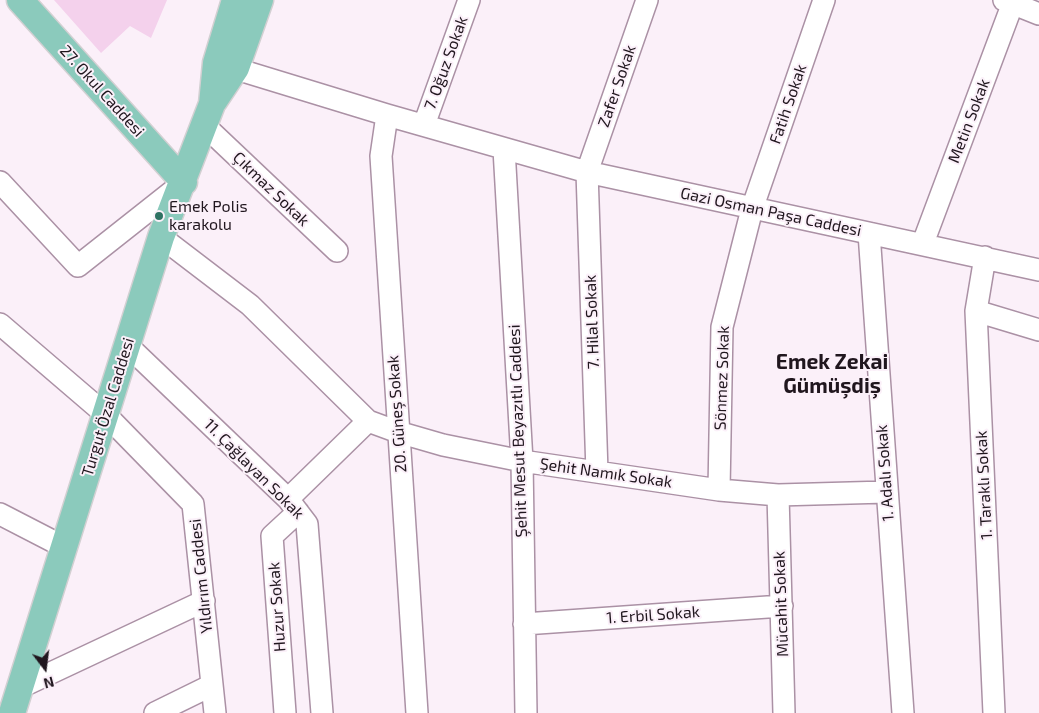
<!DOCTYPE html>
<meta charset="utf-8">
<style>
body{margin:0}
#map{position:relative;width:1039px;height:713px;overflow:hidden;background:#fbf0f9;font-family:"Exo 2",sans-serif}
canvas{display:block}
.north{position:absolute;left:20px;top:643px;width:50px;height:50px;-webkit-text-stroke:4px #fbf0f9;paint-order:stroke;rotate:165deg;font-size:14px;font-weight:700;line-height:20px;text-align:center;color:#20161e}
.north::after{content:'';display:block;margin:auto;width:18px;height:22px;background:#20161e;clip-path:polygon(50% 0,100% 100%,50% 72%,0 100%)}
</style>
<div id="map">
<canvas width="1039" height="713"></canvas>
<div class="north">N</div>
</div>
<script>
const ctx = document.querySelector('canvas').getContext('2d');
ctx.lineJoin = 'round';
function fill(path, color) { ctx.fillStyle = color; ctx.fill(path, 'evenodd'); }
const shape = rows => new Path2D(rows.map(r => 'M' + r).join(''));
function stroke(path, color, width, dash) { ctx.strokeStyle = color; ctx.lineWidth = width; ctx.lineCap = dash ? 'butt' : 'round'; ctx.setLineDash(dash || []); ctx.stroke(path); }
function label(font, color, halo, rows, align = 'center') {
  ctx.font = font + ' "Exo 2",sans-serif'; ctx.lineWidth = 4; ctx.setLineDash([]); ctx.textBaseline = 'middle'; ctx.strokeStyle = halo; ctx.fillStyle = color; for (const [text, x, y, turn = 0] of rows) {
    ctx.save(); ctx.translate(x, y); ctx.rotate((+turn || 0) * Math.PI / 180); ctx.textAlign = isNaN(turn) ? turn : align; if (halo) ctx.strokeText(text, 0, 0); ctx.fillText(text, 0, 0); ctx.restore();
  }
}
fill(shape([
 [54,0,167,0,151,38,130,26,101,53]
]), '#f4d1ec');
const minor = shape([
 [1004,0,1039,14],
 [220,64,387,115,587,172,1039,270],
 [387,115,381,156,417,713],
 [424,125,469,0],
 [205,126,337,251],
 [504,149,522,461,526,713],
 [0,182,78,266,183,183],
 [869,233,903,713],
 [161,237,250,305,368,421,398,432,443,445,522,461,719,490,778,495,886,492],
 [923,243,1014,0],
 [985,257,976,311,994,713],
 [976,311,1039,330],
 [0,324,105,414,193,504,215,713],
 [127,345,288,499,307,524,322,713],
 [597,472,587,172,647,0],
 [719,490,722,327,752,209,824,0],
 [778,495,784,713],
 [288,499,368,421],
 [0,514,64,547],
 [524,624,782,606],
 [21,687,204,601],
 [155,713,212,685],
 [285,713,272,536,298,512]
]);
const major = shape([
 [20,0,184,182],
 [214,101,236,68,260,0],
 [12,713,161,237,212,104,216,63,235,0]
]);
stroke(minor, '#ab91a5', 24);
stroke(major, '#d2d0d2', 29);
stroke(minor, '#fff', 21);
stroke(major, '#8bcabc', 26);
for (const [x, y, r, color] of [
 [159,216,5,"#2f7263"]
]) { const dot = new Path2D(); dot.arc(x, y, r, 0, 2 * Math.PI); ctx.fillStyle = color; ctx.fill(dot); stroke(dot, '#fbf0f9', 2); }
label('16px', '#20161e', '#fbf0f9', [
 ["7. Oğuz Sokak",446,63,-70],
 ["Zafer Sokak",617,86,-71],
 ["27. Okul Caddesi",102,91,48],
 ["Fatih Sokak",788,104,-71],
 ["Metin Sokak",969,121,-69],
 ["Çıkmaz Sokak",271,189,44],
 ["Gazi Osman Paşa Caddesi",771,212,12],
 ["7. Hilal Sokak",592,322,-92],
 ["Sönmez Sokak",722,378,-88],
 ["Turgut Özal Caddesi",108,407,-73],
 ["20. Güneş Sokak",397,414,-94],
 ["Şehit Mesut Beyazıtlı Caddesi",518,431,-92],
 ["11. Çağlayan Sokak",254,469,45],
 ["Şehit Namık Sokak",606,473,8],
 ["1. Adalı Sokak",885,473,-94],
 ["1. Taraklı Sokak",984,485,-93],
 ["Yıldırım Caddesi",201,576,-96],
 ["Mücahit Sokak",781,604,-92],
 ["Huzur Sokak",277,607,-94],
 ["1. Erbil Sokak",653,615,-4]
]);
label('16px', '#20161e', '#fbf0f9', [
 ["Emek Polis",169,207],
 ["karakolu",169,225]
], 'left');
label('bold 21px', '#20161e', '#fbf0f9', [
 ["Emek Zekai",832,362],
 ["Gümüşdiş",832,386]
]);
</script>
